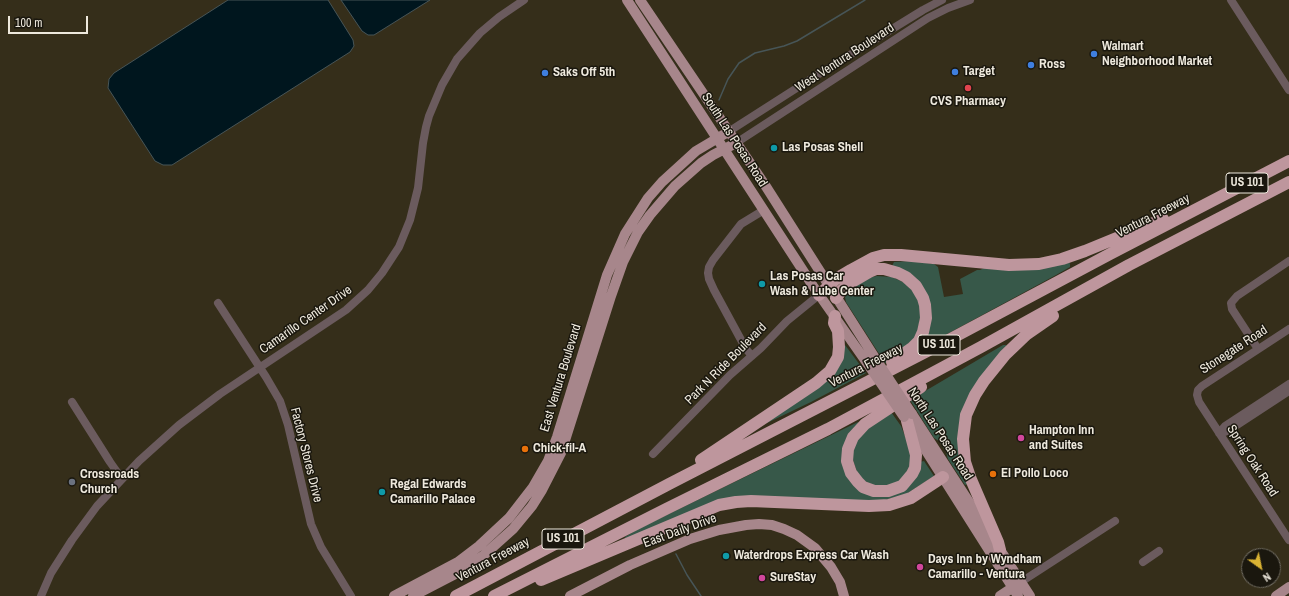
<!DOCTYPE html>
<style>
body{margin:0}
#map{position:relative;width:1289px;height:596px;overflow:hidden;background:#352e1a;font-family:"Archivo Narrow",sans-serif}
canvas{display:block}
.north{position:absolute;left:1241px;top:548px;width:40px;height:40px;box-sizing:border-box;background:#1a170e;border:1px solid #6f6b61;border-radius:50%;rotate:147deg;font-size:11px;font-weight:700;line-height:16px;text-align:center;color:#eee9dd}
.north::after{content:'';display:block;margin:auto;width:14px;height:18px;background:#dab333;clip-path:polygon(50% 0,100% 100%,50% 72%,0 100%)}
.scale{position:absolute;left:8px;top:16px;width:80px;height:18px;box-sizing:border-box;border:2px solid #eee9dd;border-top:0;padding-left:5px;font-size:12px;line-height:14px;white-space:nowrap;color:#eee9dd;-webkit-text-stroke:3px #1a170e;paint-order:stroke}
</style>
<div id="map">
<canvas width="1289" height="596"></canvas>
<div class="north">N</div>
<div class="scale">100 m</div>
</div>
<script>
const ctx = document.querySelector('canvas').getContext('2d');
ctx.lineJoin = 'round';
function fill(path, color) { ctx.fillStyle = color; ctx.fill(path, 'evenodd'); }
const shape = rows => new Path2D(rows.map(r => 'M' + r).join(''));
function stroke(path, color, width, dash) { ctx.strokeStyle = color; ctx.lineWidth = width; ctx.lineCap = dash ? 'butt' : 'round'; ctx.setLineDash(dash || []); ctx.stroke(path); }
function label(font, color, halo, rows, align = 'center') {
  ctx.font = font + ' "Archivo Narrow",sans-serif'; ctx.lineWidth = 3; ctx.setLineDash([]); ctx.textBaseline = 'middle'; ctx.strokeStyle = halo; ctx.fillStyle = color; for (const [text, x, y, turn = 0] of rows) {
    ctx.save(); ctx.translate(x, y); ctx.rotate((+turn || 0) * Math.PI / 180); ctx.textAlign = isNaN(turn) ? turn : align; if (halo) ctx.strokeText(text, 0, 0); ctx.fillText(text, 0, 0); ctx.restore();
  }
}
fill(shape([
 [911,261,934,264,938,267,944,297,963,294,960,279,977,270,980,270,984,268,1069,262,1070,264,1070,267,1056,275,925,346,923,345,928,305,891,268,894,262],
 [877,276,892,277,903,282,913,291,919,301,921,312,917,336,891,359,885,363,846,302,845,297,849,289,872,277],
 [845,345,866,373,811,402,767,423,766,422,807,393],
 [1003,345,1006,345,1007,347,969,401,968,484,965,485,948,459,946,452,939,441,934,438,910,400],
 [891,412,901,426,909,446,912,462,901,482,878,488,859,478,852,457,854,447,861,433],
 [858,422,860,425,846,468,884,496,920,462,924,461,934,476,905,495,880,501,749,497,626,541,625,537,638,529]
]), '#375849');
const water = shape([
 [228,0,328,0,353,40,354,46,350,52,172,165,163,165,155,161,108,88,109,79,114,73,228,0],
 [341,0,430,0,374,35,368,35,362,31,341,0]
]);
fill(water, '#00161e');
stroke(water, '#475557', 1);
stroke(shape([
 [719,100,728,79,739,63,755,53,784,46,797,41,865,0],
 [676,554,687,575,701,596]
]), '#475557', 1.5);
stroke(shape([
 [1231,0,1289,90],
 [728,132,814,77,923,10,942,0],
 [736,143,928,18,948,8,970,0],
 [218,303,266,377,280,401,288,425,311,524,321,547,351,596],
 [1289,329,1202,386,1198,390,1197,395,1199,402,1289,540],
 [1258,349,1232,309,1231,303,1237,296,1289,261],
 [752,356,746,349,714,290,709,279,708,273,709,267,713,260,741,224,764,210],
 [72,402,110,462,122,479],
 [1219,433,1225,426,1289,384],
 [1219,433,1228,431,1289,391],
 [653,454,730,375,761,348,787,321,819,295],
 [1143,562,1159,551],
 [1021,582,1115,521],
 [41,596,51,573,72,540,97,506,139,461,179,425,220,394,346,310,368,290,382,273,399,247,410,220,418,188,423,143,426,127,429,116,442,85,457,59,480,33,499,17,524,0]
]), '#6b5b5e', 8);
stroke(shape([
 [627,0,813,286,867,363],
 [640,0,765,185,875,358],
 [912,414,1030,596],
 [911,427,1018,596],
 [394,596,458,562,479,546,509,518,533,487,548,461,557,437,607,275,625,234,648,198,662,182,696,151,728,132],
 [413,596,461,571,484,555,513,529,532,506,542,490,561,453,611,296,623,262,638,232,650,215,675,186,701,163,713,155,736,143],
 [570,596,630,565,690,539,719,530,746,525,759,524,772,525,784,529,797,535,815,548,831,567,840,582,844,596],
 [1000,596,1018,584],
 [1276,596,1289,587]
]), '#a7868b', 10);
stroke(shape([
 [819,295,836,279,851,270,873,258,884,255,901,255,1009,265,1039,264,1062,259,1085,251,1163,219],
 [836,298,841,291,850,283,869,272,876,269,884,269,898,273,906,277,916,286,923,298,925,305,926,318,923,332,919,341,912,348,892,362],
 [907,421,916,455,915,468,912,474,902,486,888,491,874,491,863,487,858,482,851,473,847,461,848,449,853,437,865,424,921,387],
 [701,460,816,383,830,371,838,357,839,347,838,331,834,323,835,316],
 [1000,550,998,542,970,477,965,462,963,439,966,415,975,395,984,381,1005,355,1027,334,1053,316],
 [541,580,719,505,736,502,751,501,869,506,889,505,911,498,943,477],
 [456,596,671,483,943,343,1110,254,1289,161],
 [494,596,666,509,828,429,981,347,1129,265,1289,182]
]), '#be969d', 12);
stroke(shape([
 [875,358,912,414],
 [867,363,904,417]
]), '#a7868b', 10);
for (const [x, y, r, color] of [
 [1094,54,4,"#3f7fe0"],
 [1031,65,4,"#3f7fe0"],
 [955,72,4,"#3f7fe0"],
 [545,73,4,"#3f7fe0"],
 [968,88,4,"#e0444e"],
 [774,148,4,"#0f9aa8"],
 [762,284,4,"#0f9aa8"],
 [1021,438,4,"#d1479c"],
 [525,449,4,"#e8710a"],
 [993,474,4,"#e8710a"],
 [72,482,4,"#6b7280"],
 [382,492,4,"#0f9aa8"],
 [726,556,4,"#0f9aa8"],
 [920,567,4,"#d1479c"],
 [762,578,4,"#d1479c"]
]) { const dot = new Path2D(); dot.arc(x, y, r, 0, 2 * Math.PI); ctx.fillStyle = color; ctx.fill(dot); stroke(dot, '#1a170e', 1.5); }
for (const [x, y, w] of [
 [1247,183,42],
 [939,345,42],
 [563,539,42]
]) { const box = new Path2D(); box.roundRect(x - w / 2, y - 10, w, 20, 3); ctx.fillStyle = '#1a170e'; ctx.fill(box); stroke(box, '#eee9dd', 1); }
label('bold 12px', '#eee9dd', null, [
 ["US 101",1247,183],
 ["US 101",939,345],
 ["US 101",563,539]
]);
label('bold 13px', '#eee9dd', '#1a170e', [
 ["Walmart",1102,47],
 ["Neighborhood Market",1102,62],
 ["Ross",1039,65],
 ["Target",963,72],
 ["Saks Off 5th",553,73],
 ["CVS Pharmacy",968,102,"center"],
 ["Las Posas Shell",782,148],
 ["Las Posas Car",770,277],
 ["Wash & Lube Center",770,292],
 ["Hampton Inn",1029,431],
 ["and Suites",1029,446],
 ["Chick-fil-A",533,449],
 ["El Pollo Loco",1001,474],
 ["Crossroads",80,475],
 ["Church",80,490],
 ["Regal Edwards",390,485],
 ["Camarillo Palace",390,500],
 ["Waterdrops Express Car Wash",734,556],
 ["Days Inn by Wyndham",928,560],
 ["Camarillo - Ventura",928,575],
 ["SureStay",770,578]
], 'left');
label('13px', '#eee9dd', '#1a170e', [
 ["West Ventura Boulevard",845,58,-33],
 ["South Las Posas Road",734,140,57],
 ["Ventura Freeway",1153,216,-27],
 ["Camarillo Center Drive",306,320,-35],
 ["Stonegate Road",1234,350,-33],
 ["Park N Ride Boulevard",726,364,-45],
 ["Ventura Freeway",866,366,-27],
 ["East Ventura Boulevard",561,378,-73],
 ["North Las Posas Road",940,434,57],
 ["Factory Stores Drive",306,455,76],
 ["Spring Oak Road",1252,461,57],
 ["East Daily Drive",680,531,-20],
 ["Ventura Freeway",493,560,-28]
]);
</script>
